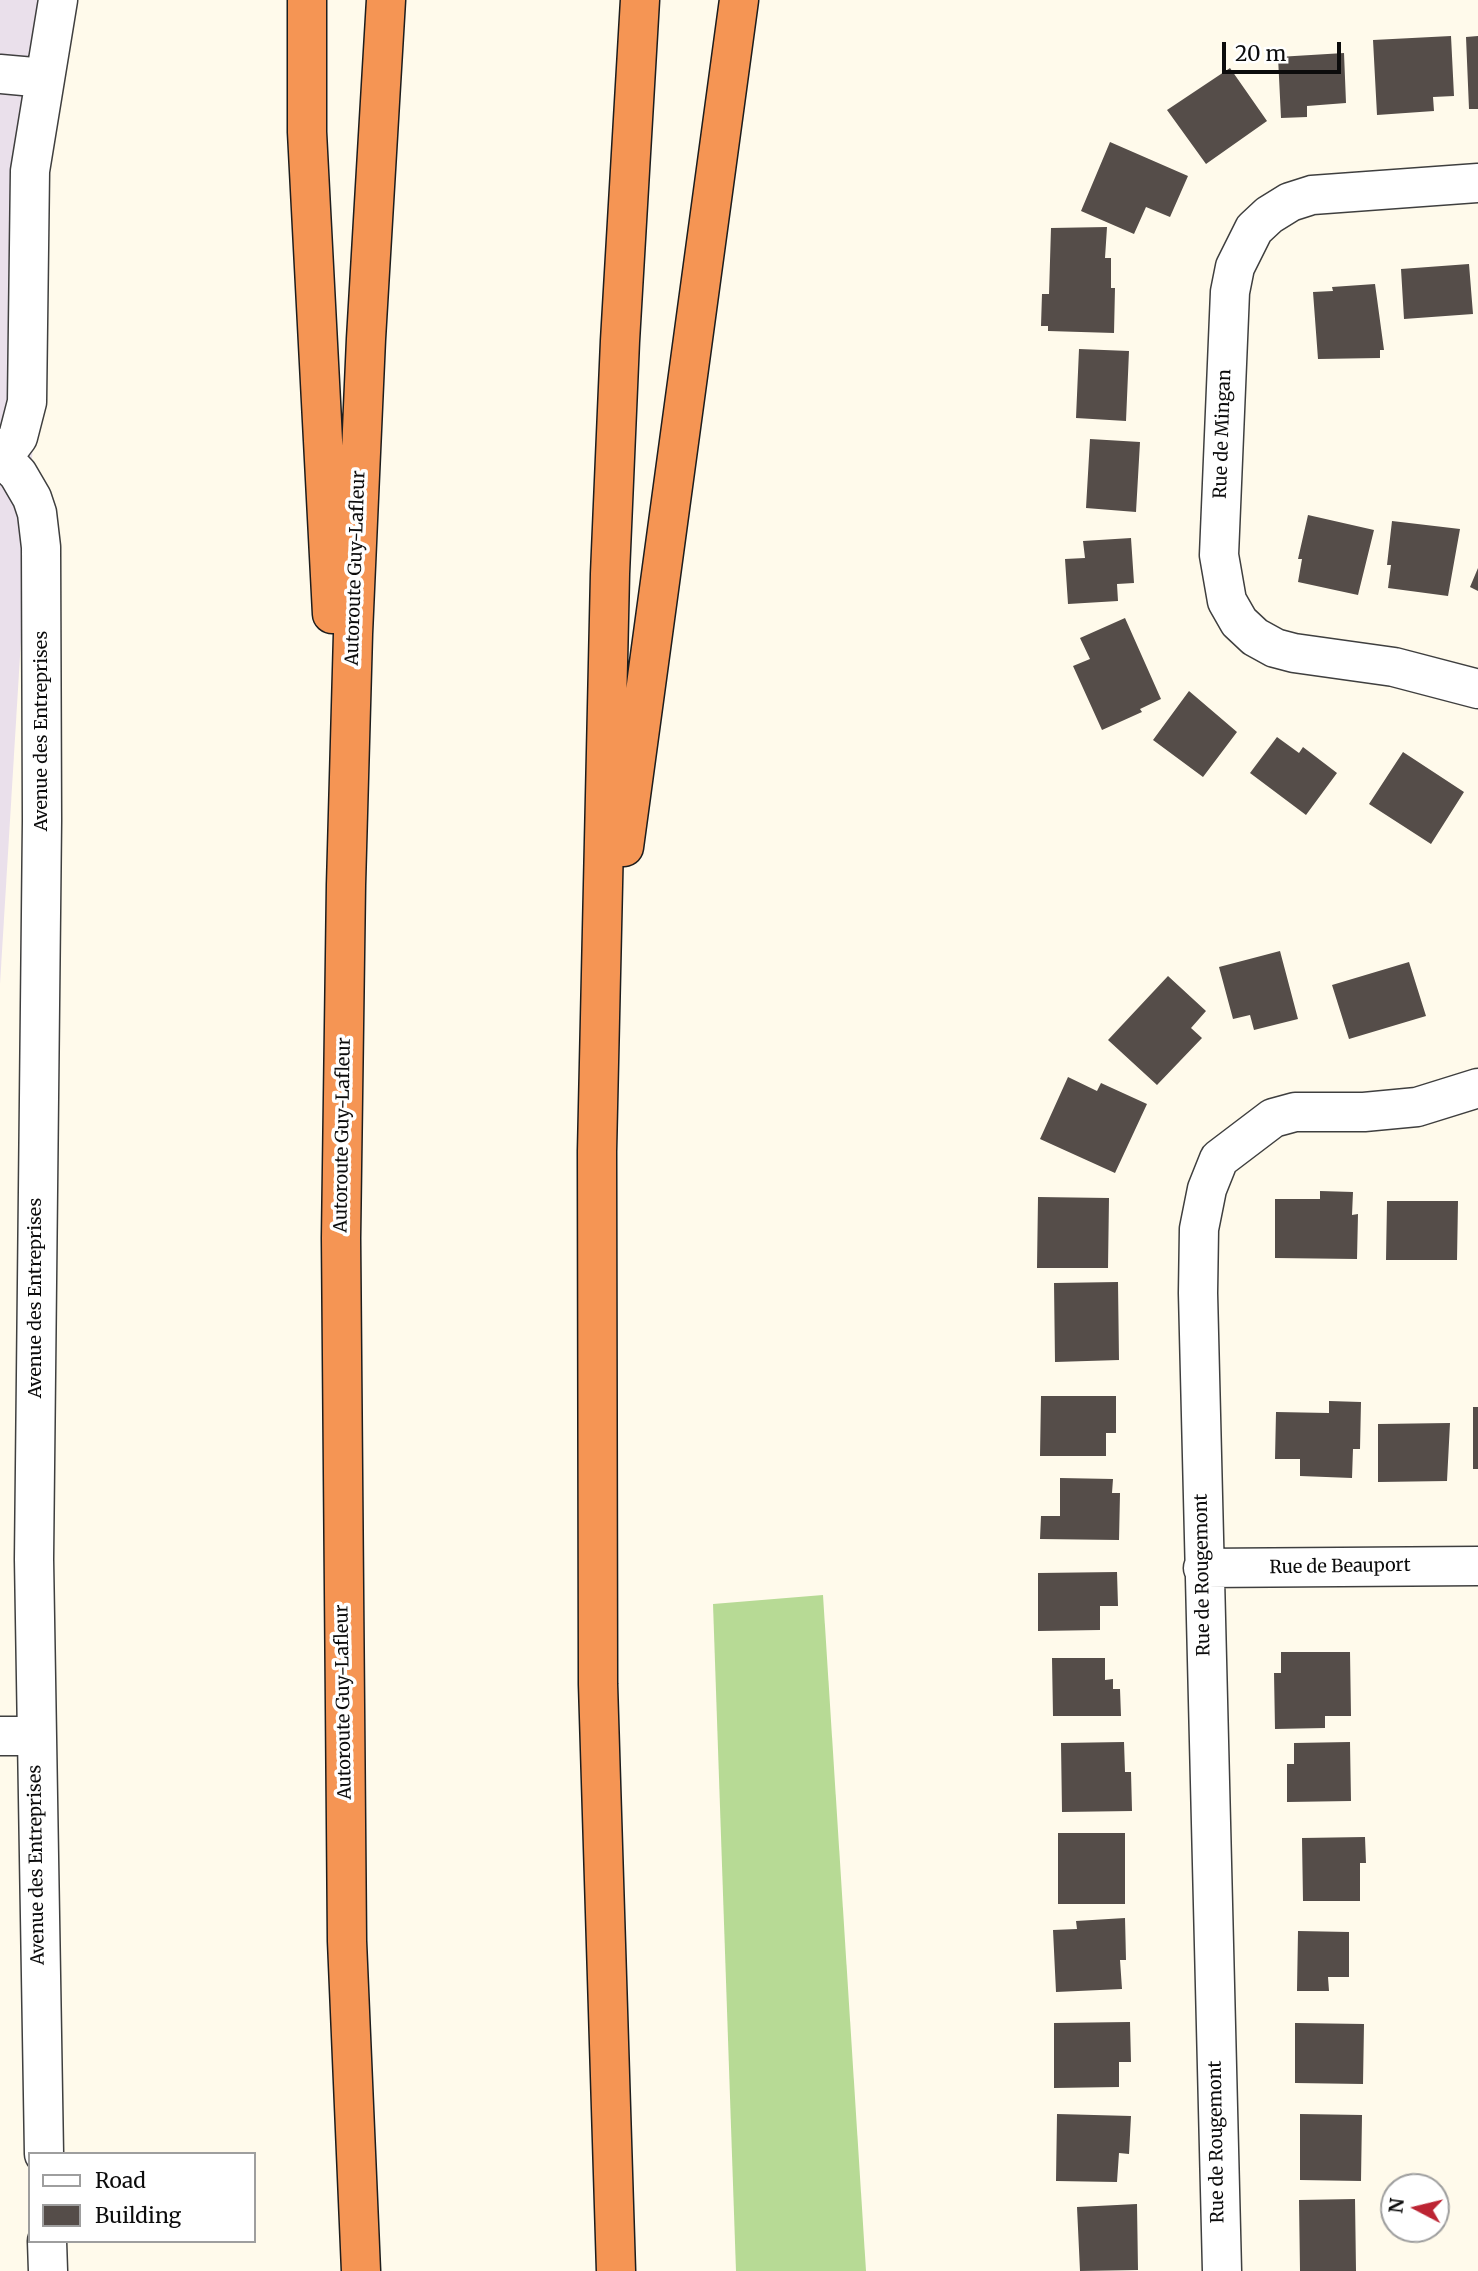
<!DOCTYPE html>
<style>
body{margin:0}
#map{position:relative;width:1478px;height:2271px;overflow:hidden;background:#fffaeb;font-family:Merriweather,serif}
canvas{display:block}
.legend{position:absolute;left:28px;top:2152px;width:228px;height:91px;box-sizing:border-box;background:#fff;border:2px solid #9e9e9e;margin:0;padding:9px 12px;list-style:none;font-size:21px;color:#0c0c0c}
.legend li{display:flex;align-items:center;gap:14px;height:35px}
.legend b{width:35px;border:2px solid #9e9e9e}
.north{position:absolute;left:1380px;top:2173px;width:70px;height:70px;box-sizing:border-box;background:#fff;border:2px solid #9e9e9e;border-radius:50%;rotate:277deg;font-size:19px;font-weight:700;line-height:28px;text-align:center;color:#0c0c0c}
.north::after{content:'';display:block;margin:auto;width:24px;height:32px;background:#bc2433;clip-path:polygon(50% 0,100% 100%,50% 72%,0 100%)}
.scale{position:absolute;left:1222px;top:42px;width:119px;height:32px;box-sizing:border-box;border:4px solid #0c0c0c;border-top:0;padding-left:9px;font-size:21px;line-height:24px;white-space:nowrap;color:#0c0c0c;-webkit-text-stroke:5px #fff;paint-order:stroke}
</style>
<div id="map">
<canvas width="1478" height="2271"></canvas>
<ul class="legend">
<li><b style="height:9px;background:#fff"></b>Road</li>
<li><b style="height:19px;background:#554d49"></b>Building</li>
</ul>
<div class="north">N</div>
<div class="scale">20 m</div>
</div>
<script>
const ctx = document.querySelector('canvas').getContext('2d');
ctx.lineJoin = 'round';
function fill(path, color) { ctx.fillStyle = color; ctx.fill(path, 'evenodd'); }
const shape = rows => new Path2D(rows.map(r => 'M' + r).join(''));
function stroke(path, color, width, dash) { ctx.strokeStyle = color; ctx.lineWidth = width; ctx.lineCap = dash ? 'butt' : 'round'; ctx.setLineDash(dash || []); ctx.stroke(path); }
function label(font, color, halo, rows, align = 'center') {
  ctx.font = font + ' Merriweather,serif'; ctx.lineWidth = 7; ctx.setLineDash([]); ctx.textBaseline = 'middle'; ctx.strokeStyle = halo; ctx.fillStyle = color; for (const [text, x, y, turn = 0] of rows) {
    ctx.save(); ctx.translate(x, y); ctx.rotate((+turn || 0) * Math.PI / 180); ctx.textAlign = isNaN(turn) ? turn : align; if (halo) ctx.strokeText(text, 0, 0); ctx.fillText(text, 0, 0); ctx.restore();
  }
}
fill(shape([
 [0,0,60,0,0,984]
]), '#eae0eb');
fill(shape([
 [823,1595,866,2271,736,2271,713,1604]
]), '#b7da95');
fill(shape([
 [1451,36,1454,96,1433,97,1434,111,1377,115,1373,40],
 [1478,36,1478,109,1469,109,1466,37],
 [1344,53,1346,103,1307,106,1307,117,1281,118,1278,57],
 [1230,68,1267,121,1206,164,1167,110],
 [1110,142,1188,176,1170,217,1146,207,1134,234,1081,211],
 [1107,227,1105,258,1111,258,1111,288,1115,288,1114,333,1048,331,1048,326,1041,326,1042,294,1049,294,1051,228],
 [1469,264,1473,314,1404,319,1401,269],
 [1375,284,1384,350,1380,350,1380,358,1318,359,1313,292,1333,291,1332,287],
 [1079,349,1129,351,1126,421,1076,418],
 [1090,439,1140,442,1136,512,1086,508],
 [1308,515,1374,530,1358,595,1298,582,1302,559,1298,559],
 [1392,521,1460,529,1448,596,1388,588,1391,565,1387,565],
 [1131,538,1134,583,1117,584,1118,601,1068,604,1065,559,1085,558,1083,541],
 [1478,568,1478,591,1470,587],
 [1125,618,1161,699,1140,709,1142,712,1102,730,1073,666,1090,659,1080,638],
 [1189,691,1237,732,1203,777,1153,740],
 [1277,737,1299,753,1303,747,1337,773,1306,815,1250,773],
 [1403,752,1464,792,1431,844,1369,804],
 [1280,951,1298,1019,1254,1030,1250,1015,1233,1019,1219,967],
 [1409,962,1426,1016,1349,1039,1332,985],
 [1168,976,1206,1011,1191,1028,1202,1038,1157,1085,1108,1040],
 [1068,1077,1097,1091,1101,1083,1147,1104,1115,1173,1040,1139],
 [1320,1191,1353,1192,1352,1215,1358,1214,1357,1259,1275,1258,1275,1199,1320,1199],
 [1038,1197,1109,1198,1108,1268,1037,1268],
 [1387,1201,1458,1201,1457,1260,1386,1260],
 [1118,1282,1119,1360,1055,1362,1054,1283],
 [1041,1396,1116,1396,1116,1433,1106,1433,1106,1456,1040,1456],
 [1329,1401,1361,1402,1360,1449,1353,1449,1352,1478,1300,1476,1300,1459,1275,1459,1276,1412,1329,1413],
 [1473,1407,1478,1407,1478,1469,1473,1469],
 [1450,1423,1447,1481,1378,1482,1378,1424],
 [1060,1478,1113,1479,1112,1493,1120,1493,1119,1540,1040,1539,1041,1516,1060,1516],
 [1117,1572,1118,1606,1100,1606,1100,1630,1038,1631,1038,1573],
 [1281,1652,1350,1652,1351,1716,1325,1716,1325,1728,1275,1729,1274,1673,1281,1673],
 [1052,1658,1105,1658,1105,1680,1113,1679,1113,1689,1120,1689,1121,1716,1053,1716],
 [1124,1742,1125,1772,1131,1772,1132,1811,1062,1812,1061,1743],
 [1350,1742,1351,1801,1287,1802,1287,1764,1294,1764,1294,1743],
 [1058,1833,1125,1833,1125,1904,1058,1904],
 [1365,1837,1366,1863,1360,1863,1360,1901,1303,1901,1302,1838],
 [1125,1918,1126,1960,1120,1960,1122,1989,1056,1992,1053,1930,1077,1929,1076,1921],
 [1298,1931,1349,1932,1349,1977,1328,1977,1329,1991,1297,1991],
 [1130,2022,1131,2062,1119,2062,1119,2087,1054,2088,1054,2023],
 [1295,2023,1364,2024,1363,2084,1295,2083],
 [1057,2114,1131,2116,1129,2154,1119,2153,1117,2182,1056,2181],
 [1300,2114,1362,2115,1361,2181,1300,2180],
 [1355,2199,1356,2271,1300,2271,1299,2200],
 [1137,2204,1138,2270,1080,2271,1077,2207]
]), '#554d49');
const minor = shape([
 [0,74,45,78],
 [1478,183,1312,195,1290,202,1269,215,1254,229,1235,267,1230,292,1219,555,1227,601,1239,622,1255,637,1275,648,1294,653,1394,667,1478,689],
 [0,455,18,474,32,498,37,513,41,547,42,821,34,1559,44,2154],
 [3,457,18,437,27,402,30,171,58,0],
 [1203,1568,1478,1566],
 [0,1736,35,1736],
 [47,2241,48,2271],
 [1222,2271,1198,1293,1199,1229,1207,1189,1219,1159,1273,1118,1295,1112,1364,1112,1417,1107,1478,1088]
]);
const highway = shape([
 [307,0,307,132,332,614],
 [624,847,739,0],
 [361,2271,347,1941,341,1238,346,885,353,634,366,339,386,0],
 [616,2271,598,1684,597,1151,610,574,620,341,640,0]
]);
stroke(minor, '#3f3f3f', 41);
stroke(highway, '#1d1d1d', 41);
stroke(minor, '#fff', 38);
stroke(highway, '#f59554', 38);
label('18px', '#0c0c0c', '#fff', [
 ["Rue de Mingan",1223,434,-88],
 ["Autoroute Guy-Lafleur",356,568,-88],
 ["Avenue des Entreprises",42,731,-90],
 ["Autoroute Guy-Lafleur",343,1135,-89],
 ["Avenue des Entreprises",36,1298,-90],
 ["Rue de Beauport",1340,1567,-1],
 ["Rue de Rougemont",1203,1575,-91],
 ["Autoroute Guy-Lafleur",344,1702,-91],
 ["Avenue des Entreprises",37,1865,-91],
 ["Rue de Rougemont",1217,2142,-91]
]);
</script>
